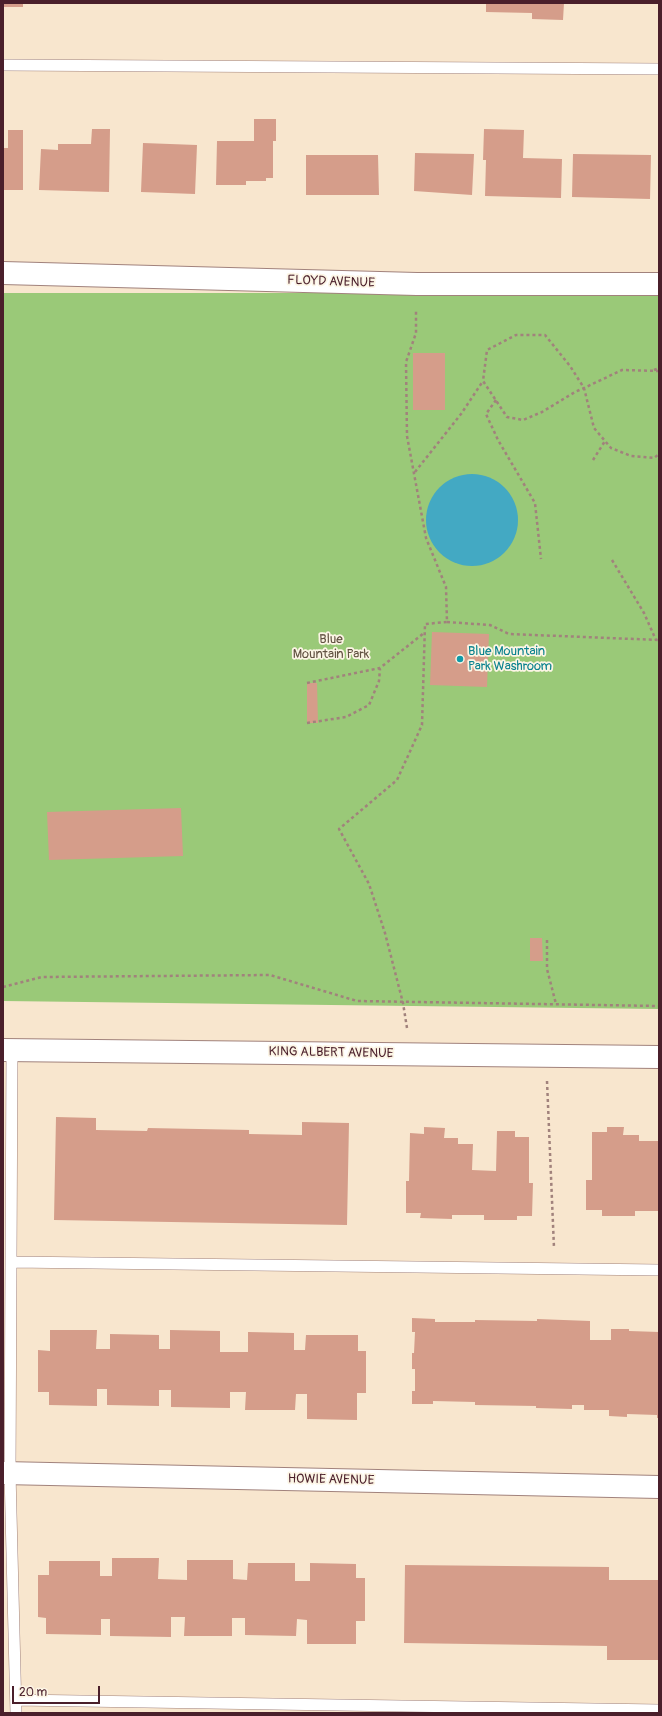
<!DOCTYPE html>
<style>
body{margin:0}
#map{position:relative;width:662px;height:1716px;overflow:hidden;background:#f8e6ce;font-family:Pangolin,sans-serif}
canvas{display:block}
.frame{position:absolute;inset:0;border:4px solid #4a1f2b;pointer-events:none}
.scale{position:absolute;left:12px;top:1686px;width:88px;height:18px;box-sizing:border-box;border:2px solid #4a1f2b;border-top:0;padding-left:5px;font-size:12px;line-height:14px;white-space:nowrap;color:#4a1f2b;-webkit-text-stroke:3px #fcf5e5;paint-order:stroke}
</style>
<div id="map">
<canvas width="662" height="1716"></canvas>
<div class="frame"></div>
<div class="scale">20 m</div>
</div>
<script>
const ctx = document.querySelector('canvas').getContext('2d');
ctx.lineJoin = 'round';
function fill(path, color) { ctx.fillStyle = color; ctx.fill(path, 'evenodd'); }
const shape = rows => new Path2D(rows.map(r => 'M' + r).join(''));
function stroke(path, color, width, dash) { ctx.strokeStyle = color; ctx.lineWidth = width; ctx.lineCap = dash ? 'butt' : 'round'; ctx.setLineDash(dash || []); ctx.stroke(path); }
function label(font, color, halo, rows, align = 'center') {
  ctx.font = font + ' Pangolin,sans-serif'; ctx.lineWidth = 3.5; ctx.setLineDash([]); ctx.textBaseline = 'middle'; ctx.strokeStyle = halo; ctx.fillStyle = color; for (const [text, x, y, turn = 0] of rows) {
    ctx.save(); ctx.translate(x, y); ctx.rotate((+turn || 0) * Math.PI / 180); ctx.textAlign = isNaN(turn) ? turn : align; if (halo) ctx.strokeText(text, 0, 0); ctx.fillText(text, 0, 0); ctx.restore();
  }
}
fill(shape([
 [3,293,659,293,659,1009,3,1001]
]), '#9ac978');
fill(shape([
 '426 520a46 46 0 1 1 92 0a46 46 0 1 1-92 0Z'
]), '#43a9c3');
fill(shape([
 [3,3,23,3,23,7,3,7],
 [486,3,564,3,563,20,532,19,532,13,486,12],
 [254,119,276,119,276,141,273,141,273,178,266,178,266,181,246,181,246,185,216,185,217,141,254,141],
 [92,129,110,129,109,192,39,190,41,149,58,150,58,144,91,144],
 [484,129,524,130,523,158,562,159,561,198,485,196,486,160,483,160],
 [8,130,23,130,23,190,3,190,3,148,8,148],
 [143,143,197,145,195,194,141,192],
 [415,153,474,154,472,195,414,191],
 [573,154,651,155,650,199,572,197],
 [306,155,378,155,379,195,306,195],
 [413,353,445,353,445,410,413,410],
 [432,632,489,634,487,687,430,685],
 [307,683,317,683,318,723,307,723],
 [181,808,183,856,49,860,47,812],
 [530,938,542,938,543,961,530,961],
 [56,1117,96,1118,96,1130,147,1131,148,1128,249,1130,249,1134,302,1135,302,1122,349,1123,347,1225,54,1220],
 [424,1127,445,1128,444,1138,458,1138,458,1144,473,1144,472,1170,496,1171,497,1131,515,1131,515,1137,529,1137,529,1183,533,1183,532,1216,517,1216,517,1220,484,1220,484,1215,452,1215,452,1219,420,1218,421,1213,406,1213,406,1181,409,1181,410,1133,424,1134],
 [607,1127,624,1127,623,1135,639,1135,639,1141,659,1141,659,1211,635,1211,635,1216,602,1216,602,1210,586,1210,586,1180,592,1180,592,1132,607,1132],
 [412,1318,435,1319,435,1322,475,1322,475,1320,537,1321,537,1319,590,1321,590,1340,611,1340,611,1329,629,1329,629,1331,659,1332,659,1418,657,1418,657,1415,627,1414,627,1417,609,1416,609,1410,584,1410,584,1405,572,1405,572,1409,536,1408,536,1406,475,1405,475,1402,433,1401,433,1404,412,1404,412,1391,415,1391,415,1369,412,1369,412,1353,414,1353,415,1332,412,1332],
 [50,1330,97,1330,96,1349,110,1349,110,1334,159,1335,159,1349,170,1349,170,1330,220,1331,220,1352,248,1352,248,1332,294,1333,294,1350,305,1350,306,1335,358,1335,358,1351,366,1351,366,1393,357,1393,357,1420,307,1419,307,1394,296,1394,295,1410,245,1410,246,1392,230,1392,230,1408,171,1407,171,1390,159,1390,159,1406,107,1405,107,1389,97,1389,97,1406,49,1405,49,1392,38,1392,38,1350,50,1351],
 [112,1558,159,1558,158,1579,187,1580,187,1560,233,1560,233,1579,247,1580,248,1563,295,1563,295,1581,310,1581,310,1563,356,1564,356,1578,365,1578,365,1621,356,1621,356,1644,307,1644,307,1620,297,1619,296,1636,245,1635,245,1618,232,1618,232,1636,184,1636,185,1617,171,1617,171,1637,110,1636,110,1619,101,1619,101,1635,46,1634,46,1618,38,1617,38,1575,49,1575,49,1561,100,1561,100,1576,112,1576],
 [405,1565,609,1567,609,1580,659,1580,659,1660,607,1660,607,1646,404,1643]
]), '#d59d8a');
const lane = shape([
 [3,65,659,69],
 [12,1050,10,1473,16,1713],
 [12,1262,659,1270],
 [16,1700,659,1710]
]);
const street = shape([
 [3,273,417,284,659,284],
 [3,1050,659,1057],
 [3,1473,659,1487]
]);
stroke(lane, '#a1827c', 12);
stroke(street, '#a1827c', 24);
stroke(shape([
 [654,370,659,368],
 [659,371,622,370,584,388,575,392,542,412,523,420,507,417,483,381,487,350,516,335,545,335,570,366,584,388,594,428,611,448,631,456,654,458,659,454],
 [496,400,486,414,498,440,535,503,541,559],
 [593,460,605,441],
 [415,472,461,414,483,381],
 [612,560,644,613,656,640],
 [447,622,490,625,509,634,659,640],
 [307,683,380,668,424,633],
 [307,723,346,717,369,705,379,681,380,669],
 [547,940,547,969,556,1004],
 [3,987,42,977,270,975,357,1001,659,1006],
 [407,1028,403,1003,385,933,369,884,339,829,397,780,422,725,425,624,447,622,446,587,426,538,407,436,406,362,416,333,416,310],
 [547,1081,554,1248]
]), '#a1827c', 2.5, [3, 3]);
stroke(lane, '#fff', 11);
stroke(street, '#fff', 22);
for (const [x, y, r, color] of [
 [460,659,4,"#0f9aa8"]
]) { const dot = new Path2D(); dot.arc(x, y, r, 0, 2 * Math.PI); ctx.fillStyle = color; ctx.fill(dot); stroke(dot, '#fcf5e5', 1.5); }
label('13px', '#4a1f2b', '#fcf5e5', [
 ["FLOYD AVENUE",331,282,2],
 ["KING ALBERT AVENUE",331,1053,1],
 ["HOWIE AVENUE",331,1480,1]
]);
label('13px', '#625242', '#fcf5e5', [
 ["Blue",331,640],
 ["Mountain Park",331,655]
]);
label('13px', '#0d838f', '#fcf5e5', [
 ["Blue Mountain",468,652],
 ["Park Washroom",468,667]
], 'left');
</script>
